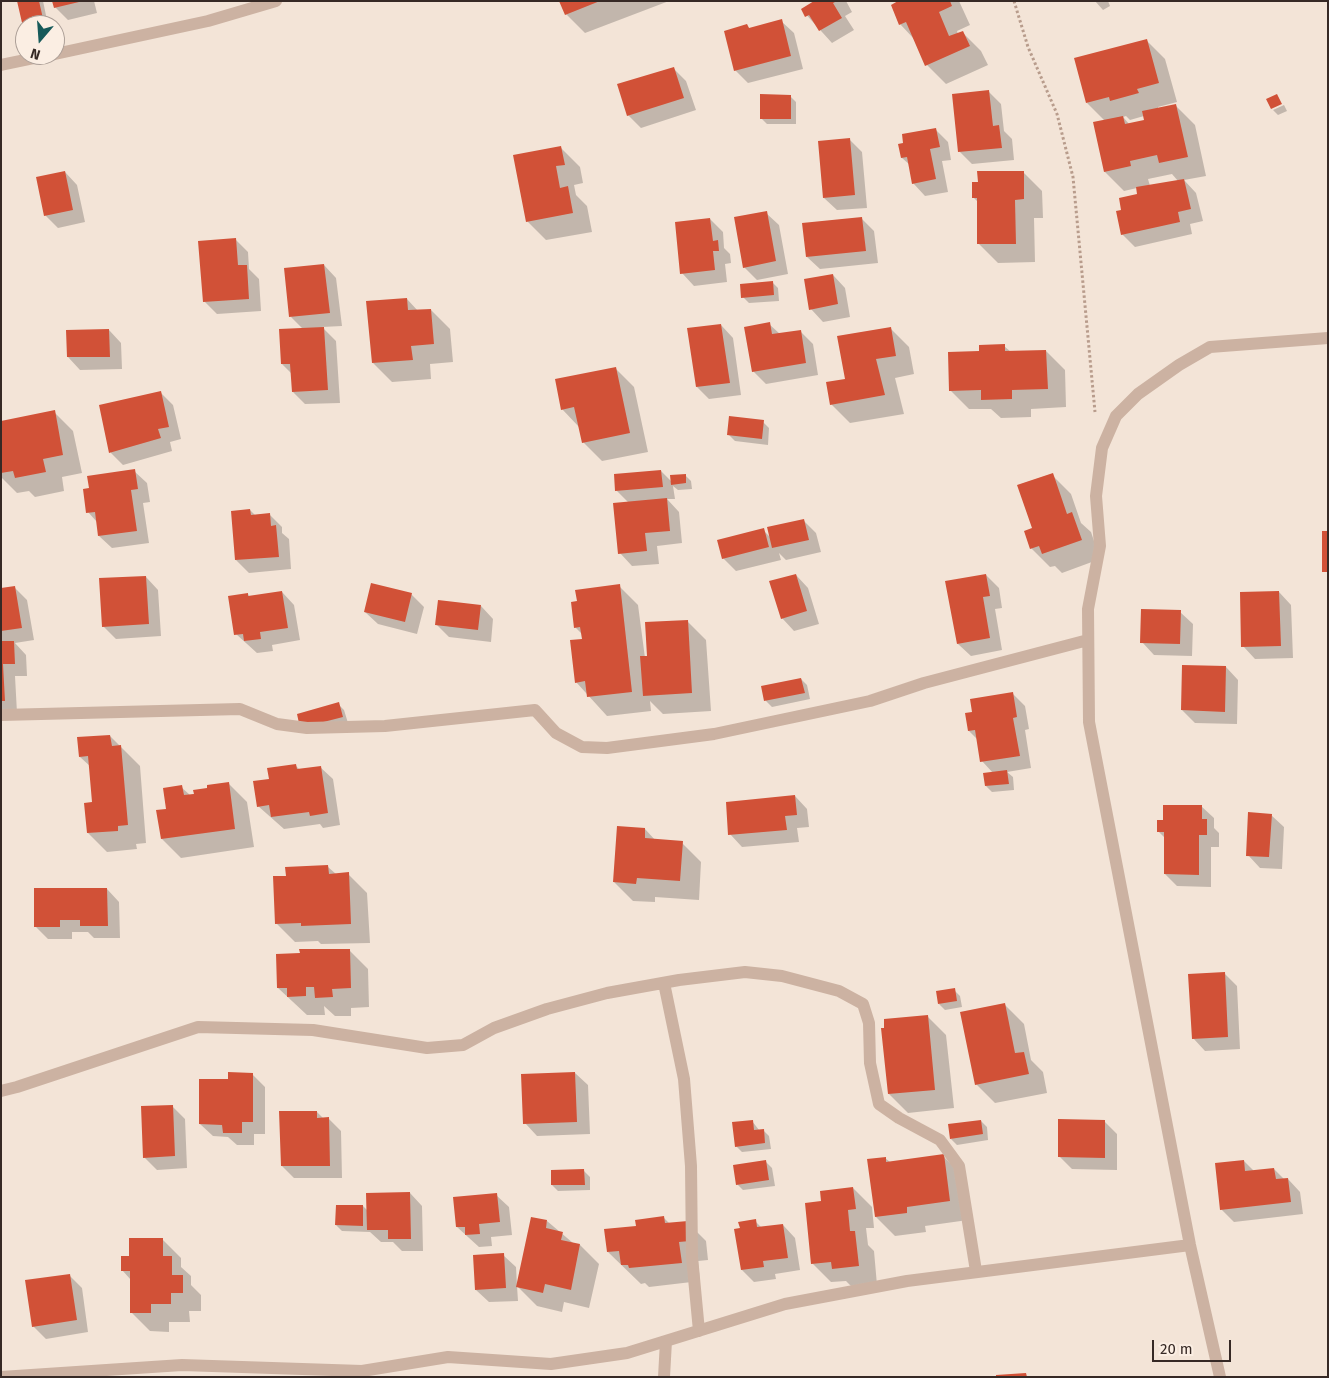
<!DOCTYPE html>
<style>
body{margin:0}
#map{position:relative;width:1329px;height:1378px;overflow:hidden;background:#f3e4d7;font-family:"Fira Sans",sans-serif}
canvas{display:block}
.frame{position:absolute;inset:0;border:2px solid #362925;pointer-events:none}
.north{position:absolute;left:15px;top:15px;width:50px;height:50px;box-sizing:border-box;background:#fbeee3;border:1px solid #ac9f97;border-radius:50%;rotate:198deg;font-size:14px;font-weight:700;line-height:20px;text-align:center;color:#362925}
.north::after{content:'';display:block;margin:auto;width:18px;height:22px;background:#175a5a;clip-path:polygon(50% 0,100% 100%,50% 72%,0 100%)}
.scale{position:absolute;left:1152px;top:1340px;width:79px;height:22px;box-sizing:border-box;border:2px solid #362925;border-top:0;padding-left:6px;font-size:15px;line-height:18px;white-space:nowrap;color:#362925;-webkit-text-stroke:4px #fbeee3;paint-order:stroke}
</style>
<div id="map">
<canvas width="1329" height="1378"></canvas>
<div class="frame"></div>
<div class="north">N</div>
<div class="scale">20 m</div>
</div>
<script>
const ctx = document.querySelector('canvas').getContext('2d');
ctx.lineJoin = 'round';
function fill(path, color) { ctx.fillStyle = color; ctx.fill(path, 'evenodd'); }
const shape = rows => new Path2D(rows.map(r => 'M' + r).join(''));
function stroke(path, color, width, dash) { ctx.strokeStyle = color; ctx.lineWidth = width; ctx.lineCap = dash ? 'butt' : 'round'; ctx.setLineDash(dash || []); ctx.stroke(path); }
fill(shape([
 [18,1,43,1,48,25,25,25,25,27],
 [54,1,94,1,97,13,68,20,55,7],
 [561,1,669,1,585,33,566,14],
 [817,1,846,1,852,12,845,16,854,30,832,43,802,10],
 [902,1,959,1,970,25,957,31,958,34,962,32,981,51,988,65,946,84,927,65,915,40,900,24],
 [1095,1,1108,1,1110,6,1103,10],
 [781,21,794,33,803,69,748,83,735,70,747,26,750,29],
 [1146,40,1165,59,1177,102,1158,107,1158,109,1176,106,1195,125,1206,176,1184,180,1196,193,1203,221,1190,224,1192,234,1135,247,1122,234,1123,211,1139,195,1137,188,1124,191,1105,172,1105,121,1087,103],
 [1126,116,1130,120,1144,116,1146,121,1130,125,1123,117],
 [1172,174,1178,181,1150,186,1148,179],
 [673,68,686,81,696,110,641,128,628,115],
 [989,92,1001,104,1004,131,1012,139,1014,160,972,164,959,151],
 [790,96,796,102,796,124,767,124,761,118],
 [1284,105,1287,111,1278,115,1273,110],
 [935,129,948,142,951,160,942,161,948,192,925,196,913,183,910,165,902,158,900,145],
 [849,139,862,152,867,208,837,210,824,198],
 [561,148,580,167,583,183,574,185,576,195,587,206,592,232,546,240,527,221],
 [65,172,77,185,85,222,58,228,45,215],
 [1023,172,1042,191,1043,218,1034,218,1035,262,998,263,979,244,978,202,973,197],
 [766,213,779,225,788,274,757,280,744,267],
 [710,219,723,232,724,248,730,254,731,263,725,264,727,282,694,286,682,273],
 [862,219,874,231,878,263,820,269,807,257],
 [236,240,248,252,249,269,259,279,261,311,217,314,204,301],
 [324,265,336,278,342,326,322,327,336,341,340,403,305,404,293,392,292,374,282,364,303,329,291,317],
 [833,275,845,288,850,317,823,322,811,309],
 [772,282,778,288,779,301,749,303,743,297],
 [407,299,418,311,431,310,450,329,453,362,430,364,431,379,392,382,373,363],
 [769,324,780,334,800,331,813,344,818,375,766,384,753,371],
 [721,325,733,338,741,395,709,399,697,387],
 [890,328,909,347,914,374,895,378,904,414,850,423,831,404,847,380],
 [109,330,121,343,122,369,80,370,68,357],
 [1004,346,1011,352,1046,351,1065,370,1066,407,1031,409,1031,417,1001,418,991,409,969,409,950,390,981,352],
 [615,368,634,387,648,452,602,461,583,442,579,427,562,409],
 [161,393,173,405,181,439,170,442,172,451,123,465,111,453,100,406],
 [54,412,73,431,82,473,62,477,64,491,35,497,29,491,17,493,1,477,1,422],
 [763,422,769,428,768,445,735,441,729,435],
 [134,471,147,483,150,502,143,503,149,543,112,548,99,536,97,522,88,512],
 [661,471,672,482,685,475,691,481,692,489,678,490,673,486,675,499,667,499,679,512,682,543,657,546,659,564,632,566,620,553,629,503,616,490],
 [1052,475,1071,494,1081,523,1091,532,1100,559,1062,573,1055,566,1050,567,1031,548,1034,529],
 [250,510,255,515,269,514,282,527,282,533,289,539,291,569,249,573,236,560,232,512],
 [804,521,816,533,821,552,786,560,779,553,781,560,736,571,723,558,763,530,771,538],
 [796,575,808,588,819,624,794,631,782,618],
 [986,575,999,588,1002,608,995,609,1002,650,971,656,958,644],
 [146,577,158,590,161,636,116,639,103,626],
 [619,586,638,605,645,658,649,657,687,621,706,640,711,711,663,714,650,701,651,711,607,716,576,682,583,640,582,634,575,627],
 [14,587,27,600,34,640,15,643,26,655,27,676,15,676,17,713,1,714,1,589],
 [282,592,294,605,300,640,272,645,273,651,257,653,236,634,248,594,250,597],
 [1279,592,1291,605,1293,658,1255,659,1243,646],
 [411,594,424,607,417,634,378,624,365,612],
 [481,606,493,619,491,642,449,637,436,624],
 [1180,612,1193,624,1192,656,1154,655,1142,642],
 [1226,667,1238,680,1237,724,1195,723,1182,710],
 [801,679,807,685,810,699,772,707,766,701,763,687],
 [1012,693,1025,706,1029,729,1025,730,1031,768,1007,772,1013,777,1014,790,992,792,986,786,993,773,982,761,978,740,969,731,974,713],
 [338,704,344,710,348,723,307,733],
 [110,736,140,766,146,843,136,844,137,849,107,852,88,833,94,803,91,767,80,757,78,738],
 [295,765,300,770,320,767,333,779,340,825,323,828,320,824,284,829,258,806,270,780],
 [228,783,247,802,254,847,181,858,162,839,168,810,181,787,190,795],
 [795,796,807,809,809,827,797,828,799,842,742,847,730,834],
 [1201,806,1214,818,1214,828,1219,833,1219,847,1211,847,1211,887,1177,886,1165,874,1165,838,1158,831,1164,822],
 [1271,815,1284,827,1282,869,1260,868,1248,855],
 [645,829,656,841,682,843,701,862,699,900,655,897,655,902,633,901,614,882],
 [328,867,336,874,348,874,367,893,370,943,321,944,318,941,295,942,276,923,287,877],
 [107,889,119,902,120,938,94,938,88,932,72,932,72,939,48,939,36,927],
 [349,950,368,969,369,1007,351,1008,351,1016,335,1016,324,1006,325,1015,307,1015,278,988],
 [1224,973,1237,986,1240,1049,1205,1051,1193,1038],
 [954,990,960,996,962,1007,945,1010,939,1004],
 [1005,1005,1024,1024,1031,1060,1043,1072,1047,1093,995,1103,976,1084],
 [927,1016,946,1035,954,1108,908,1113,889,1094],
 [575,1073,588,1085,590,1134,537,1136,525,1123],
 [252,1074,265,1087,265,1134,254,1134,254,1145,237,1145,228,1137,213,1136,200,1124,230,1080],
 [172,1106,185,1119,187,1168,157,1170,144,1157],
 [317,1112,324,1119,329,1119,341,1131,342,1178,294,1178,282,1166],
 [752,1121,759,1130,763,1130,769,1136,771,1149,742,1152,736,1146],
 [981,1121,987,1127,988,1140,957,1145,951,1139],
 [1105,1122,1117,1134,1117,1170,1072,1169,1059,1156],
 [943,1156,962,1175,968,1220,925,1226,926,1232,895,1236,876,1217,885,1158,890,1162],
 [1244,1161,1254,1171,1274,1169,1285,1180,1288,1179,1300,1192,1303,1214,1234,1222,1221,1209],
 [766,1162,772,1168,775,1186,743,1190,737,1184],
 [584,1171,590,1177,590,1190,558,1191,552,1185],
 [853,1188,872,1207,874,1228,866,1228,868,1245,874,1251,877,1285,852,1287,846,1281,831,1282,812,1263,823,1202],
 [410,1193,422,1206,423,1251,402,1251,393,1242,381,1242,370,1232,342,1231,336,1225,363,1206,368,1211],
 [496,1195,509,1207,512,1235,491,1237,492,1246,479,1247,457,1227],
 [664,1218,670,1224,687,1222,706,1241,708,1260,698,1261,700,1281,649,1287,645,1283,641,1284,608,1252,637,1227],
 [547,1221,573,1243,580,1245,599,1264,589,1308,564,1302,562,1312,537,1306,517,1286,518,1301,489,1302,476,1290,503,1255,516,1267,517,1286],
 [755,1221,762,1228,783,1225,795,1238,800,1270,775,1274,776,1279,754,1282,742,1270,741,1229],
 [162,1239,181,1258,181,1267,191,1276,191,1285,201,1295,201,1311,189,1311,190,1322,169,1322,169,1332,150,1331,131,1312,131,1280,122,1270,130,1258],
 [69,1275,82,1288,88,1332,46,1339,33,1326]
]), '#0003');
fill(shape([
 [17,1,39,1,44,23,23,27],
 [52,1,79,1,79,2,54,8],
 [559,1,600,1,565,15],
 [814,1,837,1,833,3,842,18,819,31,809,15,805,17,801,9],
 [898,1,950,1,952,6,939,12,949,36,963,31,970,46,925,66,906,22,899,25,891,5],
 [782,19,791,56,734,71,724,31,747,24,749,28],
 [1147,39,1159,83,1137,89,1139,93,1110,101,1109,97,1086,103,1074,58],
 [674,67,684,98,627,116,617,84],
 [989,90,993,126,999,125,1002,148,958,152,952,94],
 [760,94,791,95,791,119,760,119],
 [1277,94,1282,104,1271,109,1266,99],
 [1176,104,1188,157,1159,163,1157,155,1130,161,1131,166,1104,172,1093,122,1123,116,1125,124,1144,120,1142,111],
 [936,128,940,147,930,149,936,179,912,184,907,157,901,158,898,144,903,143,902,134],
 [850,138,855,195,823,198,818,141],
 [561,146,565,165,556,166,560,188,568,186,573,213,526,222,513,155],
 [65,171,73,210,44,216,36,177],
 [977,171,1024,171,1024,199,1015,200,1016,244,977,244,977,198,972,198,972,182,978,182],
 [1184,179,1191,209,1178,212,1180,222,1121,235,1116,211,1121,210,1119,198,1137,194,1136,187],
 [767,211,776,261,743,268,734,217],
 [862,217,866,251,806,257,802,223],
 [710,218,713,241,718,240,719,251,713,251,715,270,680,274,675,222],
 [236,238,238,265,247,265,249,299,203,302,198,241],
 [324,264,330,313,289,317,284,268],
 [833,274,838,304,809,310,804,279],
 [773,281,774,295,741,298,740,284],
 [407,298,408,310,431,309,434,344,411,346,413,360,372,363,366,301],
 [770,322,772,334,801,330,806,363,752,372,744,327],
 [721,324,730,383,696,387,687,328],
 [324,327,328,390,292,392,290,364,281,364,279,329],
 [891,327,896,356,876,359,885,395,830,405,826,382,845,379,837,336],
 [109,329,110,357,67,357,66,330],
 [1005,344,1005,351,1046,350,1048,389,1012,390,1012,399,981,400,981,390,949,391,948,352,979,351,979,345],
 [616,367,630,433,582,443,574,407,561,410,555,379],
 [161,391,169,427,158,429,161,438,109,453,99,405],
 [55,410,63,455,43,459,46,472,15,478,13,471,1,473,1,421],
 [729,416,764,420,762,439,727,435],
 [135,469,138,489,131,490,137,531,98,536,95,512,86,513,83,489,89,488,87,476],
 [661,470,663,487,615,491,614,474],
 [1053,473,1067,514,1072,512,1082,540,1042,554,1039,546,1030,549,1024,531,1032,528,1017,485],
 [686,474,686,483,671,485,670,475],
 [667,498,670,531,645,533,647,551,618,554,613,503],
 [250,509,251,515,270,513,271,526,276,525,279,557,235,560,231,511],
 [804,519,809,540,772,548,767,527],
 [764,528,769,547,722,559,717,540],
 [1322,531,1328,531,1328,572,1322,572],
 [796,574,807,611,781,619,769,581],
 [986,574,990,596,983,597,990,638,957,644,945,581],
 [146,576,149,624,102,627,99,578],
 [371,583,412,593,405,622,364,612],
 [620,584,632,692,587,697,585,681,575,683,570,640,582,639,580,627,574,628,571,602,577,601,575,590],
 [15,586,22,628,1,631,1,588],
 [282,591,288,628,260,632,261,639,244,641,243,634,234,635,228,596,248,593,248,596],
 [1279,591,1281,646,1241,647,1240,592],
 [438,600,481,605,478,630,435,625],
 [1141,609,1181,610,1180,644,1140,643],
 [688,620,692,693,643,696,640,656,647,656,645,622],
 [1,641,14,641,15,664,3,664,5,701,1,701],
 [1182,665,1226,666,1225,712,1181,710],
 [801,678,805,693,764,701,761,686],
 [1013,692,1017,717,1013,718,1020,756,980,762,975,730,968,731,965,713,972,712,970,699],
 [339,702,343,717,300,728,297,714],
 [110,735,112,746,121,745,128,825,118,826,118,831,87,833,84,803,92,802,88,756,79,757,77,737],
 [296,764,297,769,321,766,328,813,310,816,309,812,271,817,269,805,257,807,253,781,269,779,267,768],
 [1007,770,1009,784,985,786,983,773],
 [229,782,235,829,161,839,156,810,166,809,163,788,182,785,184,795,194,794,193,790,207,788,207,785],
 [795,795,797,815,785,816,787,830,728,835,726,802],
 [1163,805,1202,805,1202,819,1207,819,1207,835,1199,835,1199,875,1164,874,1164,832,1157,832,1157,820,1163,820],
 [1248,812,1272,814,1269,857,1246,856],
 [617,826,645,828,645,838,683,841,680,881,637,878,636,884,613,882],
 [328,865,329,874,349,872,351,924,301,926,301,923,275,924,273,876,286,876,285,867],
 [34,888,107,888,108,926,80,926,80,920,60,920,60,927,34,927],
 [299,949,350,949,351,988,332,989,333,997,315,998,314,987,306,987,306,996,287,997,287,988,277,988,276,954,300,953],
 [1225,972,1228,1037,1192,1039,1188,974],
 [955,988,957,1001,938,1004,936,991],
 [1005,1003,1015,1053,1024,1052,1029,1074,975,1085,960,1012],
 [928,1015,935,1090,888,1094,881,1028,884,1028,884,1019],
 [228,1072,253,1073,253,1122,242,1122,242,1133,223,1133,222,1125,199,1124,199,1079,228,1079],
 [575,1072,577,1122,523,1124,521,1074],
 [173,1105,175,1156,143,1158,141,1106],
 [279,1111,317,1111,317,1118,329,1117,330,1166,281,1166],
 [1058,1119,1105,1120,1105,1158,1058,1157],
 [753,1120,754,1130,764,1129,765,1143,735,1147,732,1122],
 [981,1120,983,1134,950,1139,948,1124],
 [944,1154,950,1201,907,1207,907,1213,875,1217,867,1159,886,1157,886,1162],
 [766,1160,769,1180,736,1185,733,1165],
 [1244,1160,1245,1171,1274,1168,1276,1179,1288,1178,1291,1202,1220,1210,1215,1163],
 [584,1169,585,1185,551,1185,551,1170],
 [853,1187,856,1209,848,1210,850,1231,855,1231,859,1266,832,1269,831,1262,811,1264,805,1203,821,1201,820,1191],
 [410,1192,411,1239,388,1239,388,1230,367,1230,366,1193],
 [497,1193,500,1222,479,1224,480,1234,465,1235,465,1227,456,1227,453,1197],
 [336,1205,363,1205,363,1226,335,1225],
 [664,1216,665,1223,688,1221,690,1241,679,1242,682,1263,629,1268,628,1265,621,1265,619,1251,607,1252,604,1229,636,1226,635,1220],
 [531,1217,547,1220,546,1228,563,1232,561,1240,580,1244,571,1290,545,1284,543,1293,516,1287],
 [756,1219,757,1227,783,1224,788,1258,763,1261,764,1267,741,1270,734,1229,740,1228,738,1222],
 [129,1238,163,1238,163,1256,172,1256,172,1275,183,1275,183,1293,171,1293,171,1304,151,1304,151,1313,130,1313,130,1271,121,1271,121,1256,129,1256],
 [504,1253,506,1288,475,1290,473,1255],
 [70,1274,77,1320,32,1327,25,1280],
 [1026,1373,1027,1377,996,1377,996,1375]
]), '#d15137');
stroke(shape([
 [1014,1,1028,47,1057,114,1073,177,1095,412]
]), '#b89c8c', 3, [2.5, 2.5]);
stroke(shape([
 [55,54,208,21,276,1],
 [1,65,49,55],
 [1,715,240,709,277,724,307,728,385,726,535,710,556,733,582,747,607,748,714,734,870,701,924,683,1088,640],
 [664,983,684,1079,691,1166,692,1257,699,1331],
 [1,1091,17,1087,198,1027,313,1030,427,1048,463,1045,494,1028,547,1009,607,993,679,980,745,972,782,976,839,991,863,1004,869,1023,870,1063,879,1104,899,1118,940,1140,959,1166,976,1271],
 [1,1377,182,1365,362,1371,448,1357,551,1364,627,1353,785,1304,907,1281,1190,1245],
 [664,1377,666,1341],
 [1220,1377,1190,1245,1089,722,1088,609,1100,546,1096,496,1102,448,1116,416,1138,394,1179,365,1210,347,1328,338]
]), '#ccb2a2', 12);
</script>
